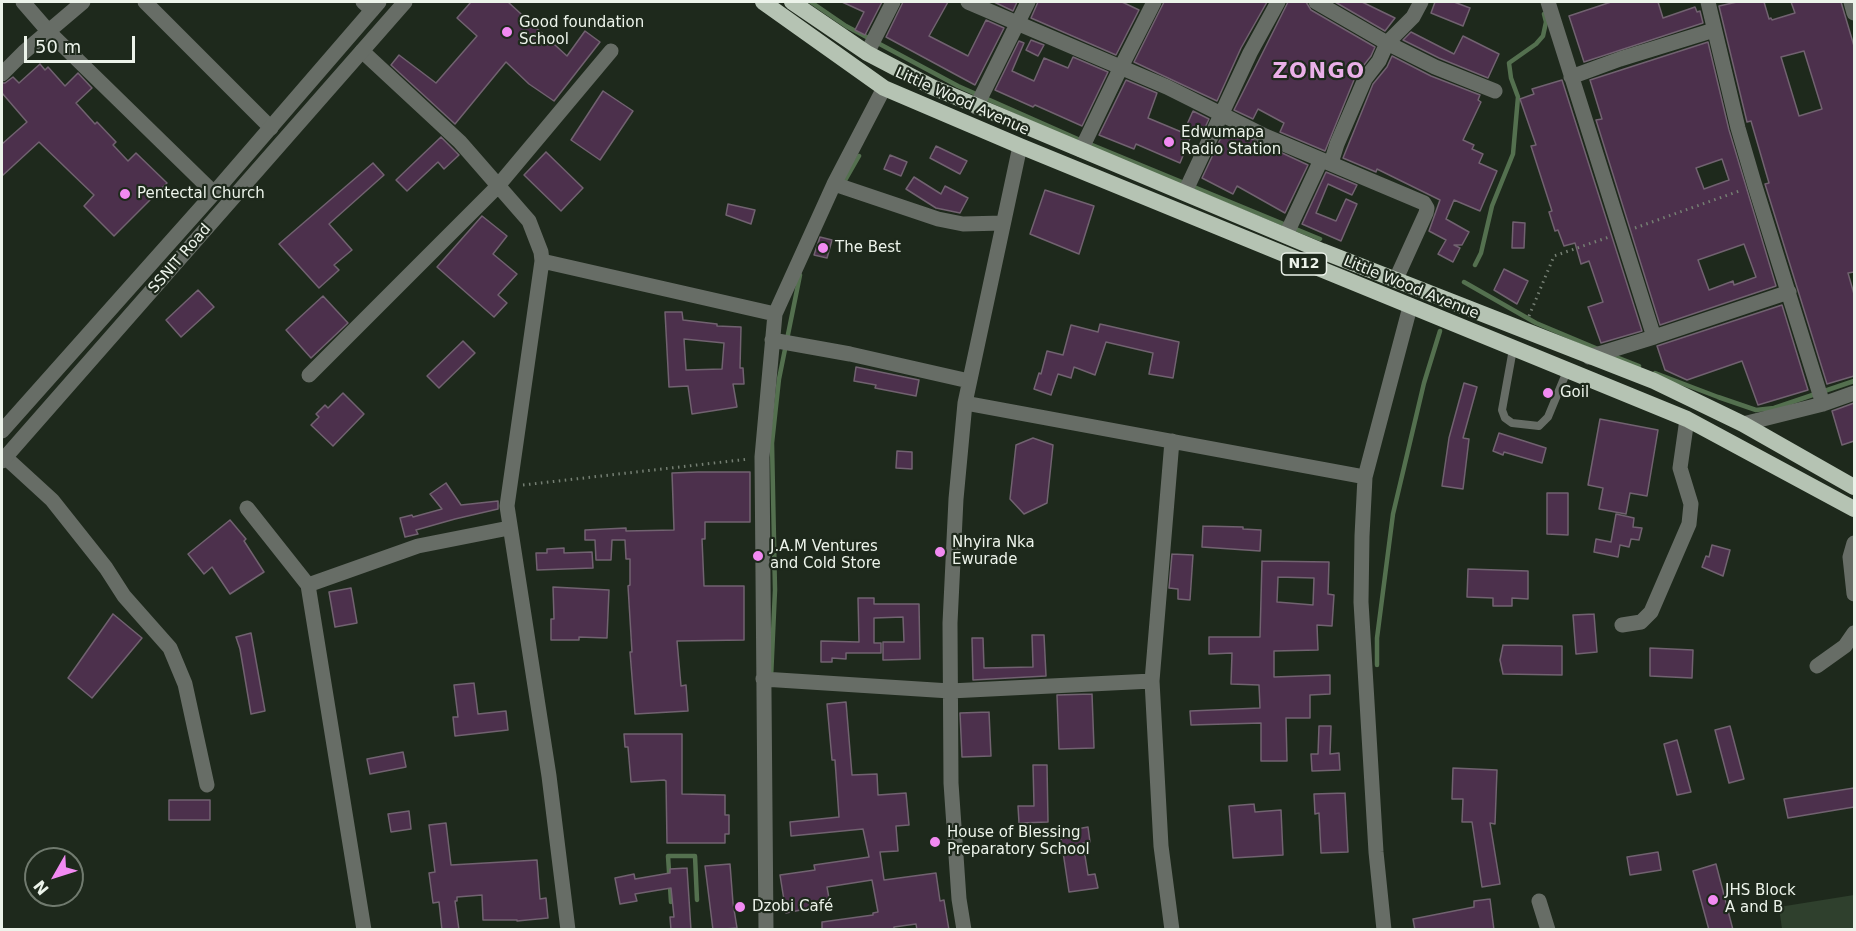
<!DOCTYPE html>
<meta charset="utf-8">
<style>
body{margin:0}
#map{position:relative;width:1856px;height:931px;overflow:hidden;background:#1e291c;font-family:"DejaVu Sans",sans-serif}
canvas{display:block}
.frame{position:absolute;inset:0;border:3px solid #ecf3ea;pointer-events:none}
.north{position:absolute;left:24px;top:847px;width:60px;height:60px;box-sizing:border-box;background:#1e291c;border:2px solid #707a6e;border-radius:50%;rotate:231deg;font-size:16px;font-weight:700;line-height:24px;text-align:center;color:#ecf3ea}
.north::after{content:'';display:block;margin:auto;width:21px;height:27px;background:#f28af2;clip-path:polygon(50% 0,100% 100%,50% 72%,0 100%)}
.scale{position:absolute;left:24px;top:36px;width:111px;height:27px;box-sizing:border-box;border:3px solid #ecf3ea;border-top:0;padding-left:8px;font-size:18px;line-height:21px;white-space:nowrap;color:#ecf3ea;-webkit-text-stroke:4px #1e291c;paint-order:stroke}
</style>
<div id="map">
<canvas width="1856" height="931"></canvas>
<div class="frame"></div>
<div class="north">N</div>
<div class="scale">50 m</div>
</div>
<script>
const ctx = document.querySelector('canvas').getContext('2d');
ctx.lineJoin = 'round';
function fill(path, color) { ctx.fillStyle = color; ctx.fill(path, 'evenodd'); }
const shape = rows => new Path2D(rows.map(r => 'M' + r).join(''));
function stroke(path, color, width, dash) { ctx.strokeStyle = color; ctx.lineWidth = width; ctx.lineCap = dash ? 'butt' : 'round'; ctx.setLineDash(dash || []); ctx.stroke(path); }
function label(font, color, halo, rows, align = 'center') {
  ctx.font = font + ' "DejaVu Sans",sans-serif'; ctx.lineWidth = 4.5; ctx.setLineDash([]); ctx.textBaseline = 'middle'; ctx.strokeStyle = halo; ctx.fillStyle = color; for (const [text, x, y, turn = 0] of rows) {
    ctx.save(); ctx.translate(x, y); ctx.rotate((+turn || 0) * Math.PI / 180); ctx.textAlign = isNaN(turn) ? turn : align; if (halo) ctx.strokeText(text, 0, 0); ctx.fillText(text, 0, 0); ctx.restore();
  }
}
fill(shape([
 [1854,895,1854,929,1782,929,1779,907]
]), '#2f402d');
stroke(shape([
 [811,2,846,26,958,86,1080,140,1320,239],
 [843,184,859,156],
 [1475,265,1481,253,1492,206,1513,154,1518,97,1511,78,1509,63,1536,44,1543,36,1546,22,1544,14],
 [1464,282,1536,323,1598,349],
 [1611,355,1639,366],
 [1655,373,1718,397,1756,410,1774,408,1854,381],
 [1377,665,1377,638,1393,514,1424,383,1440,331],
 [771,678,775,590,772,443,779,379,800,275],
 [671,902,668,856,695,856,697,900]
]), '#54704f', 4.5);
const building = shape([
 [471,2,508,2,567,56,585,31,600,42,554,101,529,84,506,62,455,124,391,65,399,55,436,83,477,36,457,18,471,2],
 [842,2,882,2,865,35,855,30,864,12,842,2],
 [903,2,948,2,929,36,968,56,986,20,1004,28,975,85,886,37,903,2],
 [994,2,1017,2,1013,11,994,2],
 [1038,2,1122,2,1139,10,1116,55,1031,18,1038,2],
 [1164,2,1267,2,1241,48,1217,101,1134,62,1164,2],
 [1288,2,1306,2,1311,10,1375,47,1371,56,1356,75,1325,151,1280,132,1284,123,1258,109,1253,119,1234,110,1288,2],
 [1335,2,1362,2,1395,18,1385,31,1335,2],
 [1435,2,1454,2,1470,8,1463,26,1431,13,1435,2],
 [1611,2,1658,2,1663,18,1695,7,1697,12,1700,11,1703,23,1584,62,1569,16,1611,2],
 [1737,2,1764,2,1769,19,1771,18,1772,20,1795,13,1791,2,1841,2,1854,46,1854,272,1848,273,1854,294,1854,376,1827,384,1765,184,1769,183,1751,121,1747,122,1719,6,1737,2],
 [1804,51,1822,109,1799,116,1781,57,1804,51],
 [1411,32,1454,54,1463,36,1499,54,1488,78,1439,58,1403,40,1411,32],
 [1031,40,1044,45,1038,56,1026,50,1031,40],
 [1019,41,1024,43,1012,71,1034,81,1044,58,1068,68,1073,57,1108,72,1082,126,1035,105,1033,107,995,90,1019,41],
 [1708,42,1729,130,1776,286,1660,325,1596,120,1602,119,1590,80,1708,42],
 [1722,159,1729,180,1704,189,1696,168,1722,159],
 [1744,244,1756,277,1734,285,1733,281,1709,290,1698,260,1744,244],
 [1392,56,1431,76,1480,95,1478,100,1481,102,1463,140,1474,145,1472,149,1483,154,1479,163,1497,171,1480,211,1454,200,1446,219,1469,232,1462,245,1454,245,1460,248,1453,262,1438,254,1446,240,1429,231,1440,200,1377,169,1376,172,1343,158,1373,84,1387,67,1392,56],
 [40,64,45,70,48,67,65,86,78,73,92,88,76,103,95,124,97,122,116,142,113,145,128,161,136,153,167,183,114,236,84,206,94,195,39,142,2,176,2,144,27,122,2,93,2,83,5,83,13,77,19,83,40,64],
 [1126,80,1157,93,1148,118,1191,136,1180,163,1136,144,1134,149,1099,135,1126,80],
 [1562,80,1642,331,1601,343,1588,307,1603,302,1589,261,1581,264,1575,243,1564,246,1558,230,1555,231,1549,212,1552,211,1531,146,1536,145,1520,99,1534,94,1532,89,1562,80],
 [603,91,633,111,600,160,571,140,603,91],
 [1193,111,1209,119,1201,136,1185,129,1193,111],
 [1226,127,1308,165,1285,213,1237,186,1233,194,1202,178,1226,127],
 [441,137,459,155,444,169,438,162,407,191,396,180,441,137],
 [936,146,967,161,960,174,930,158,936,146],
 [546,152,583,188,561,211,524,175,546,152],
 [890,155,907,162,901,176,884,169,890,155],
 [373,163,384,175,329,224,352,250,334,265,339,270,319,288,279,244,373,163],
 [1326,172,1357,185,1352,195,1328,184,1316,213,1336,221,1346,199,1357,204,1341,241,1302,224,1326,172],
 [914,177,941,194,945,186,968,198,960,213,936,208,906,189,914,177],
 [1045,190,1094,206,1079,254,1030,234,1045,190],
 [728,204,755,210,751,224,726,215,728,204],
 [482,216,507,236,493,254,517,274,498,295,507,303,494,317,437,267,482,216],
 [1513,222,1525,223,1524,248,1512,248,1513,222],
 [820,237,832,240,827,258,814,255,820,237],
 [1504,269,1528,281,1517,304,1494,290,1504,269],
 [198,290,214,307,181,337,166,320,198,290],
 [323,296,348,323,311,358,286,330,323,296],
 [1782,305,1808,390,1758,405,1742,361,1687,380,1665,370,1657,346,1782,305],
 [665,312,682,312,683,320,717,324,717,326,741,327,740,368,743,368,744,384,733,384,737,407,692,414,688,386,669,387,665,312],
 [684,339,724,343,722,369,686,370,684,339],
 [1100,324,1179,342,1173,378,1149,374,1153,353,1106,342,1095,375,1074,367,1071,378,1058,374,1051,395,1034,389,1039,373,1041,374,1047,351,1063,355,1071,325,1098,332,1100,324],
 [463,341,475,353,439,388,427,376,463,341],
 [856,367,919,380,916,396,875,388,876,385,854,381,856,367],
 [1464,383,1477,387,1463,438,1469,439,1463,489,1442,486,1449,438,1464,383],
 [343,393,364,414,333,446,311,425,319,417,316,414,325,405,328,408,343,393],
 [1854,403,1854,441,1842,445,1832,411,1854,403],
 [1600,419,1658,430,1647,496,1630,493,1626,514,1599,509,1603,488,1588,485,1600,419],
 [1499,433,1546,448,1542,463,1504,452,1503,455,1493,451,1499,433],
 [1033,438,1053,445,1047,503,1024,514,1010,499,1016,445,1033,438],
 [897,451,912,452,912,469,896,468,897,451],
 [698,472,750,472,750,522,705,522,705,539,702,539,704,586,744,586,744,640,677,641,681,686,686,685,688,711,635,714,630,652,632,652,628,586,630,585,630,559,626,559,625,540,612,540,611,560,596,560,595,540,585,540,585,530,626,528,626,531,674,530,672,473,698,472],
 [446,483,461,505,498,501,498,509,455,519,416,530,418,534,405,537,400,518,412,515,413,517,442,509,430,494,446,483],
 [1547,493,1568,493,1568,535,1547,534,1547,493],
 [1616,514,1634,518,1633,527,1642,528,1639,540,1631,539,1629,547,1620,545,1618,557,1594,552,1596,539,1611,542,1616,514],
 [230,520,246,539,244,541,264,572,230,594,212,567,204,574,188,554,230,520],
 [1203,526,1243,527,1243,529,1261,530,1260,551,1202,547,1203,526],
 [1712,545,1730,550,1723,576,1702,567,1706,556,1709,557,1712,545],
 [564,548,564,553,592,552,593,568,537,570,536,553,547,553,547,549,564,548],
 [1172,554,1193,555,1190,600,1178,599,1178,589,1169,588,1172,554],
 [1262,561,1329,562,1328,594,1334,595,1332,626,1317,625,1318,650,1274,651,1274,677,1330,675,1330,694,1310,695,1310,718,1286,718,1287,761,1261,761,1261,723,1191,725,1190,711,1260,708,1259,685,1231,684,1232,653,1209,654,1209,637,1260,637,1262,561],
 [1278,577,1314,578,1313,605,1277,602,1278,577],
 [1468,569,1528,571,1528,599,1512,598,1512,606,1493,606,1493,598,1467,597,1468,569],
 [553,587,609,590,607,638,579,637,579,640,551,640,551,619,554,619,553,587],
 [351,588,357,623,335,627,329,592,351,588],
 [858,598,874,598,874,604,919,604,920,659,883,660,883,642,904,642,903,617,874,618,874,643,881,643,881,653,846,653,846,659,832,658,832,662,821,662,821,641,859,642,858,598],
 [113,614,142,638,92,698,68,678,113,614],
 [1594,614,1597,652,1576,654,1573,615,1594,614],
 [251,633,265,711,251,714,240,649,236,637,251,633],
 [1032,635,1044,635,1046,676,973,680,972,638,983,638,984,668,1033,667,1032,635],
 [1503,645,1562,646,1562,675,1503,674,1500,660,1503,645],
 [1650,648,1693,650,1692,678,1650,676,1650,648],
 [474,683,478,714,506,711,508,730,455,736,453,717,458,717,454,685,474,683],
 [1092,694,1094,748,1059,749,1057,695,1092,694],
 [846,702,852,775,877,774,878,795,906,793,909,825,896,826,898,851,880,852,884,880,936,873,940,901,944,900,949,930,917,930,916,924,894,927,894,930,822,930,822,922,873,915,873,913,878,912,872,880,827,887,830,904,786,913,780,875,815,870,814,865,869,857,863,829,791,836,790,822,839,817,835,760,832,760,827,704,846,702],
 [989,712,991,756,962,757,960,713,989,712],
 [1319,726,1331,726,1330,754,1339,753,1340,770,1312,771,1311,754,1318,754,1319,726],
 [1730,726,1744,779,1729,783,1715,730,1730,726],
 [624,734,682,734,682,794,725,795,725,815,729,815,729,834,725,834,725,843,667,843,666,781,664,780,631,782,628,747,625,747,624,734],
 [1677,740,1691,792,1677,795,1664,744,1677,740],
 [403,752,406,767,370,774,367,759,403,752],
 [1033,765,1047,765,1048,822,1019,823,1018,806,1034,806,1033,765],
 [1453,768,1497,770,1495,824,1490,823,1500,884,1482,887,1472,822,1462,822,1463,799,1452,799,1453,768],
 [1854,788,1854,807,1788,818,1784,799,1854,788],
 [1345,793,1348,852,1321,853,1319,813,1315,814,1314,794,1345,793],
 [169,800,210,800,210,820,169,820,169,800],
 [1254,804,1255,812,1281,810,1283,855,1233,858,1229,806,1254,804],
 [409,811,411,829,391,832,388,814,409,811],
 [446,823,451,865,537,860,540,899,546,898,548,918,517,921,517,920,483,920,482,895,457,897,457,901,455,901,459,930,442,930,439,902,433,903,429,873,435,872,429,825,446,823],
 [1088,827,1090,842,1083,843,1088,875,1095,874,1098,888,1069,892,1060,832,1088,827],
 [1658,852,1661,870,1630,875,1627,857,1658,852],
 [730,864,733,903,737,928,713,930,705,866,730,864],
 [1716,864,1733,930,1709,930,1693,871,1716,864],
 [687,868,691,930,671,930,670,917,674,917,671,888,635,894,637,901,620,904,615,878,634,874,635,879,670,873,670,869,687,868],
 [1490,899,1494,930,1415,930,1413,919,1474,907,1474,901,1490,899]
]);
fill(building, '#4c304c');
stroke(building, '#716270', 1.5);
stroke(shape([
 [1635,228,1742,190],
 [1529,316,1554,256,1609,237],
 [523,485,749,459]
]), '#757f73', 3, [1.5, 4.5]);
stroke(shape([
 [1513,349,1502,410,1505,418,1512,423,1539,426,1548,417,1567,371]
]), '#676d66', 8);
stroke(shape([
 [23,2,49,32,214,193],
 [145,2,271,128],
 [363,2,372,10],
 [968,2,1167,87,1265,136,1424,203,1427,208,1426,213,1396,279],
 [1316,2,1387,43,1435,67,1495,91],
 [1548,2,1654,337,1589,357],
 [1708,2,1738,128,1755,186,1823,404],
 [1851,2,1854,13],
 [362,51,460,142,529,221,541,252,542,261,507,506,549,776,568,930],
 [867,53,893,2],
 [2,74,24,52,83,2],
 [1571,77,1620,59,1714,30],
 [976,107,1028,2],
 [1081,150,1121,67,1154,2],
 [1331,163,1337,144,1365,79,1379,61,1387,43,1413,17,1421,2],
 [834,184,938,219,963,224,1003,223],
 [1185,192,1250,53,1278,2],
 [1286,235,1321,160],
 [542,261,775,314],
 [1654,337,1789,292],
 [772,340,850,354,969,381],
 [309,375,497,187,611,51],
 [965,403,1365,477],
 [1743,424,1823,404,1854,393],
 [5,457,52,500,106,568,124,596,170,648,185,684,207,785],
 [247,508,308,585],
 [1854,543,1850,557,1854,594],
 [1622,625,1641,622,1651,612,1689,524,1691,504,1680,468,1687,419],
 [1817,666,1845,646,1854,633],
 [763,679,950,691,1152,681],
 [1539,901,1548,930],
 [364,930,308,585,418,546,509,528],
 [766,930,762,457,775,314,834,184,884,88],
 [964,930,959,899,951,783,950,623,956,499,965,403,1020,146],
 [1172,930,1161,846,1152,681,1172,441],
 [1384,930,1376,852,1361,602,1362,536,1365,477,1410,307]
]), '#676d66', 15);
stroke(shape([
 [2,431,214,193,379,2],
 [2,461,405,2]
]), '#676d66', 15);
stroke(shape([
 [763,2,884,88,1020,146,1687,419,1854,509],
 [792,2,867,53,932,87,1322,251,1654,381,1743,424,1854,487]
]), '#b5c3b3', 16);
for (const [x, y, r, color] of [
 [507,32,6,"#f28af2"],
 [1169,142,6,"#f28af2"],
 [125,194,6,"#f28af2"],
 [823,248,6,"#f28af2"],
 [1548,393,6,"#f28af2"],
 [940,552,6,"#f28af2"],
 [758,556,6,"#f28af2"],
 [935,842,6,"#f28af2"],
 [1713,900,6,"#f28af2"],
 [740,907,6,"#f28af2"]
]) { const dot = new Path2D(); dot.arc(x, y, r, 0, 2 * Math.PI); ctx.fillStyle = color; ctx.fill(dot); stroke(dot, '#1e291c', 2); }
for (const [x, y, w] of [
 [1304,264,45]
]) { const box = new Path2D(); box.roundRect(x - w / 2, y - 11, w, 22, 4.5); ctx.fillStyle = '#1e291c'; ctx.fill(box); stroke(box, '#ecf3ea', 1.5); }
label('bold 14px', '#ecf3ea', null, [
 ["N12",1304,264]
]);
label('15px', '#ecf3ea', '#1e291c', [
 ["Good foundation",519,23],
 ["School",519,40],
 ["Edwumapa",1181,133],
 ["Radio Station",1181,150],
 ["Pentectal Church",137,194],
 ["The Best",835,248],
 ["Goil",1560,393],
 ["Nhyira Nka",952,543],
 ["Ewurade",952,560],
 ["J.A.M Ventures",770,547],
 ["and Cold Store",770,564],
 ["House of Blessing",947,833],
 ["Preparatory School",947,850],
 ["JHS Block",1725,891],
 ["A and B",1725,908],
 ["Dzobi Café",752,907]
], 'left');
label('15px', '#ecf3ea', '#1e291c', [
 ["Little Wood Avenue",962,102,24],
 ["SSNIT Road",180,259,-49],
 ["Little Wood Avenue",1411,288,22]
]);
ctx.letterSpacing = '1.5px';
label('bold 21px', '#eab0e8', '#1e291c', [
 ["ZONGO",1319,73]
]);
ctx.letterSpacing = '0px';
</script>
